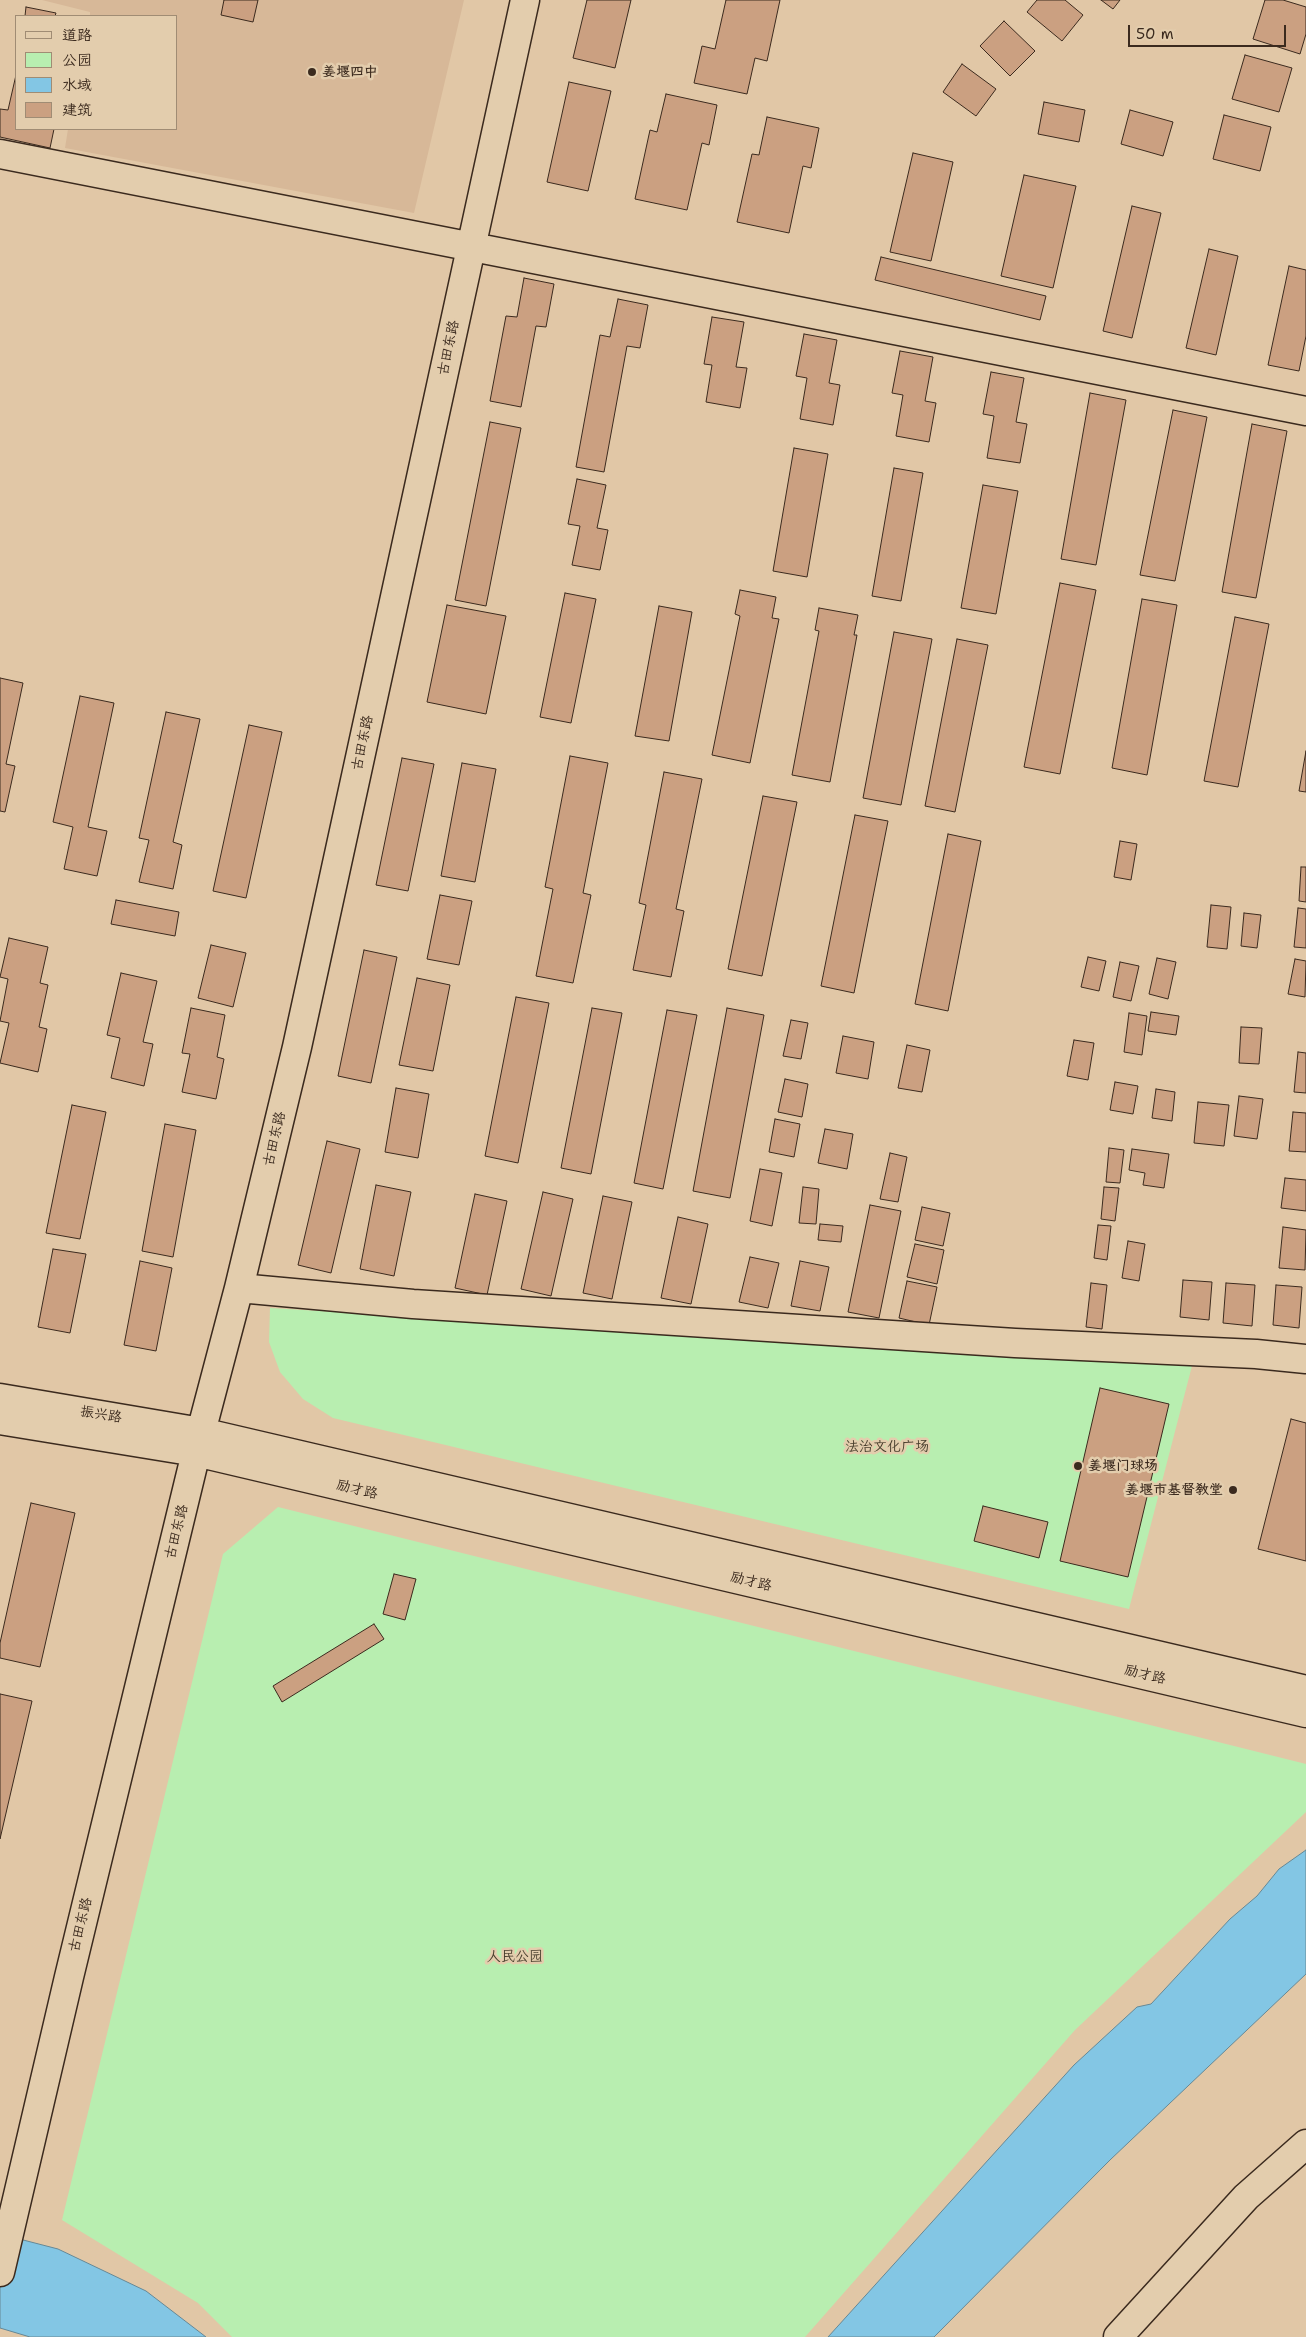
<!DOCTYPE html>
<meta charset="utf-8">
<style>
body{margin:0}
#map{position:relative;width:1306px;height:2337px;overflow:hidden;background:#e1c7a6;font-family:"Shantell Sans","LXGW WenKai TC",sans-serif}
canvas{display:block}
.legend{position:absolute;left:15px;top:15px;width:162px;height:115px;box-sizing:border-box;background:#e3cdad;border:1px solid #a08c74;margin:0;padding:6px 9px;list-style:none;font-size:15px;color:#3b2a1e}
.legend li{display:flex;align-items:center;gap:10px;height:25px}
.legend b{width:25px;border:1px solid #a08c74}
.scale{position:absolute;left:1128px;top:25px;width:158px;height:22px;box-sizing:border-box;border:2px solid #3b2a1e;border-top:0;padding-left:6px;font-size:15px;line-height:18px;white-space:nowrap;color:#3b2a1e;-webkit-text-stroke:4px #e3cdad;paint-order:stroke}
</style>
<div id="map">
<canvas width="1306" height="2337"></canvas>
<ul class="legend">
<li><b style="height:6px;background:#e3cdad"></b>道路</li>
<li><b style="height:14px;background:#b8eeb0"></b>公园</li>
<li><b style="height:14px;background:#83c6e4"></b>水域</li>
<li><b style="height:14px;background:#cba081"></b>建筑</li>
</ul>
<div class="scale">50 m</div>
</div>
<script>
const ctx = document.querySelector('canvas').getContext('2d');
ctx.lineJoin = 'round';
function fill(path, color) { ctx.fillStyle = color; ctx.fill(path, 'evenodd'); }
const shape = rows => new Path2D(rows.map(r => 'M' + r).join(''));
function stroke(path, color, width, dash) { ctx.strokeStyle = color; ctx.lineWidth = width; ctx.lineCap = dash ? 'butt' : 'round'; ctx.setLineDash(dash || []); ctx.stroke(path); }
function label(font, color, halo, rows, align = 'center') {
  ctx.font = font + ' "Shantell Sans","LXGW WenKai TC",sans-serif'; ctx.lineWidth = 5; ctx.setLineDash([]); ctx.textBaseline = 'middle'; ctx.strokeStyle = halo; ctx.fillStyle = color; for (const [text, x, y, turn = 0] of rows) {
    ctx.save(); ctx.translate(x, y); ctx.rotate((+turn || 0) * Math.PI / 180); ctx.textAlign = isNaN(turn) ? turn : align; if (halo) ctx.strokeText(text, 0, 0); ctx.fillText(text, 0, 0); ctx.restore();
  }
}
fill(shape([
 [42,0,464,0,414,213,65,148,68,129,176,129,176,16,90,16,90,12]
]), '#d7b898');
fill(shape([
 [270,1308,1018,1353,1193,1362,1129,1609,333,1418,303,1399,280,1372,269,1342],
 [278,1507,1306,1764,1306,1812,1075,2030,805,2337,232,2337,198,2303,62,2220,223,1554]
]), '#b8eeb0');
const water = shape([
 [1306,1850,1306,1974,1110,2160,934,2337,828,2337,1074,2065,1137,2007,1151,2004,1230,1919,1257,1896,1279,1869,1306,1850],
 [0,2234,58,2249,146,2291,206,2337,30,2337,0,2328,0,2234]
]);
fill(water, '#83c6e4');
stroke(water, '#668895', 1);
const building = shape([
 [224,0,258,0,253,22,221,15,224,0],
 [587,0,631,0,615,68,573,58,587,0],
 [726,0,780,0,767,61,755,58,747,94,694,83,702,46,715,49,726,0],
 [1037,0,1065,0,1083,15,1062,41,1027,12,1037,0],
 [1101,0,1120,0,1113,9,1101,0],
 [1265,0,1283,0,1306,7,1306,34,1300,54,1253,39,1265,0],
 [26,7,56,13,55,16,25,16,26,7],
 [1004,21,1035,51,1010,76,980,46,1004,21],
 [1245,55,1292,68,1279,112,1232,99,1245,55],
 [962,64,996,89,976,116,943,92,962,64],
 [16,75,16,129,54,129,50,148,0,137,0,109,8,110,16,75],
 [569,82,611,91,588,191,547,182,569,82],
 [666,94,717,105,709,145,702,143,687,210,635,199,650,130,657,132,666,94],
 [1044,102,1085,110,1079,142,1038,134,1044,102],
 [1130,110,1173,122,1163,156,1121,144,1130,110],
 [1224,115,1271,127,1260,171,1213,159,1224,115],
 [767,117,819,128,811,168,803,166,789,233,737,222,752,154,759,155,767,117],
 [913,153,953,162,931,261,890,252,913,153],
 [1024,175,1076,186,1053,288,1001,276,1024,175],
 [1132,206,1161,213,1132,338,1103,331,1132,206],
 [1209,249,1238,256,1216,355,1186,348,1209,249],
 [881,257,1046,296,1040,320,875,280,881,257],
 [1289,266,1306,270,1306,336,1299,371,1268,365,1289,266],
 [524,278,554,284,546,327,536,326,521,407,490,401,506,316,517,317,524,278],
 [618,299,648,305,640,348,627,346,604,472,576,467,600,335,610,337,618,299],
 [712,317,744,322,736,367,747,368,740,408,706,402,712,365,704,364,712,317],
 [804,334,837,340,829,383,840,385,833,425,800,419,807,378,796,376,804,334],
 [900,351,933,357,925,401,936,403,929,442,896,436,903,395,892,393,900,351],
 [991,372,1024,378,1016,422,1027,424,1020,463,987,458,994,416,983,414,991,372],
 [1090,393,1126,400,1096,565,1061,559,1090,393],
 [1173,410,1207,417,1175,581,1140,575,1173,410],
 [490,422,521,428,486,606,455,600,490,422],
 [1252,424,1287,431,1256,598,1222,592,1252,424],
 [794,448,828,454,807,577,773,571,794,448],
 [894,468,923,473,901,601,872,596,894,468],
 [577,479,606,485,597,528,608,530,600,570,572,565,580,526,568,524,577,479],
 [983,485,1018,491,996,614,961,608,983,485],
 [1060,583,1096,590,1060,774,1024,767,1060,583],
 [740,590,776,597,772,618,779,619,750,763,712,755,740,616,735,614,740,590],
 [565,593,596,599,571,723,540,717,565,593],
 [1142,599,1177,605,1147,775,1112,768,1142,599],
 [447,605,506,616,486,714,427,702,447,605],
 [659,606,692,612,669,741,635,736,659,606],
 [819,608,858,615,854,635,857,635,830,782,792,775,819,631,815,630,819,608],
 [1235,617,1269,624,1238,787,1204,781,1235,617],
 [894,632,932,639,901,805,863,798,894,632],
 [957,639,988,645,955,812,925,806,957,639],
 [0,678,23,683,6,764,15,766,5,812,0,811,0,678],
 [80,696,114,703,88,827,107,831,97,876,64,869,73,827,53,822,80,696],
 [166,712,200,719,173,842,182,845,173,889,139,882,149,840,139,838,166,712],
 [249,725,282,732,246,898,213,891,249,725],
 [1306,751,1306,792,1299,791,1306,751],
 [570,756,608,763,583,893,591,895,573,983,536,976,553,889,545,887,570,756],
 [402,758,434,764,408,891,376,885,402,758],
 [462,763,496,769,475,882,441,876,462,763],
 [664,772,702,779,676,909,684,911,671,977,633,970,646,905,639,903,664,772],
 [763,796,797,802,762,976,728,969,763,796],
 [855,815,888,821,854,993,821,986,855,815],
 [948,834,981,841,948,1011,915,1004,948,834],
 [1120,841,1137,844,1131,880,1114,877,1120,841],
 [1301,867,1306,867,1306,902,1299,901,1301,867],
 [440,895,472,901,459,965,427,959,440,895],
 [116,900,179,912,175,936,111,924,116,900],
 [1211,905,1231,907,1227,949,1207,947,1211,905],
 [1298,908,1306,909,1306,948,1294,947,1298,908],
 [1244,913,1261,915,1257,948,1241,946,1244,913],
 [9,938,48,947,40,983,48,985,39,1027,47,1029,38,1072,0,1063,9,1023,0,1021,8,979,0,977,9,938],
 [211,945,246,953,233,1007,198,998,211,945],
 [364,950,397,957,371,1083,338,1076,364,950],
 [1088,957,1106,961,1099,991,1081,987,1088,957],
 [1157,958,1176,962,1168,999,1149,994,1157,958],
 [1295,959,1306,961,1305,997,1288,994,1295,959],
 [1120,962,1139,966,1131,1001,1113,997,1120,962],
 [121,973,157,981,143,1042,153,1044,144,1086,111,1078,120,1038,107,1035,121,973],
 [417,978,450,985,433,1071,399,1065,417,978],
 [516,997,549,1003,518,1163,485,1156,516,997],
 [191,1008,225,1015,217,1057,224,1059,216,1099,182,1092,190,1054,182,1053,191,1008],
 [592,1008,622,1013,591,1174,561,1168,592,1008],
 [727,1008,764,1015,730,1198,693,1191,727,1008],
 [667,1010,697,1015,663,1189,634,1183,667,1010],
 [1151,1012,1179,1016,1176,1035,1148,1031,1151,1012],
 [1129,1013,1147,1016,1142,1055,1124,1052,1129,1013],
 [791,1020,808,1023,801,1059,783,1056,791,1020],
 [1241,1027,1262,1028,1259,1064,1239,1063,1241,1027],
 [843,1036,874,1042,868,1079,836,1073,843,1036],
 [1074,1040,1094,1043,1088,1080,1067,1076,1074,1040],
 [907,1045,930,1050,922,1092,898,1088,907,1045],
 [1298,1052,1306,1053,1306,1093,1294,1092,1298,1052],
 [785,1079,808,1084,802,1117,778,1112,785,1079],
 [1115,1082,1138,1086,1133,1114,1110,1110,1115,1082],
 [396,1088,429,1094,418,1158,385,1152,396,1088],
 [1156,1089,1175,1092,1172,1121,1152,1118,1156,1089],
 [1239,1096,1263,1099,1257,1139,1234,1136,1239,1096],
 [1198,1102,1229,1105,1224,1146,1194,1143,1198,1102],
 [72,1105,106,1112,80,1239,46,1233,72,1105],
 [1293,1112,1306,1113,1306,1152,1289,1151,1293,1112],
 [775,1119,800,1124,794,1157,769,1152,775,1119],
 [165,1124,196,1130,173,1257,142,1251,165,1124],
 [825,1129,853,1134,847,1169,818,1163,825,1129],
 [327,1141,360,1149,331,1273,298,1265,327,1141],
 [1109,1148,1124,1150,1120,1183,1106,1182,1109,1148],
 [1132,1149,1169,1154,1164,1188,1143,1185,1145,1173,1129,1170,1132,1149],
 [890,1153,907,1157,898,1202,880,1199,890,1153],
 [760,1169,782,1173,772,1226,750,1221,760,1169],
 [1285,1178,1306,1180,1306,1211,1281,1208,1285,1178],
 [376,1185,411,1192,394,1276,360,1269,376,1185],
 [803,1187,819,1189,816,1224,799,1223,803,1187],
 [1104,1187,1119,1188,1115,1221,1101,1219,1104,1187],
 [543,1192,573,1199,551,1296,521,1289,543,1192],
 [475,1194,507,1201,487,1295,455,1288,475,1194],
 [603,1196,632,1202,612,1299,583,1293,603,1196],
 [870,1205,901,1211,879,1318,848,1312,870,1205],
 [922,1207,950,1213,943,1246,915,1240,922,1207],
 [678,1217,708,1224,691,1304,661,1298,678,1217],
 [820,1224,843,1226,841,1242,818,1240,820,1224],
 [1098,1225,1111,1226,1107,1260,1094,1258,1098,1225],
 [1283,1227,1306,1230,1305,1270,1279,1268,1283,1227],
 [1128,1241,1145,1244,1139,1281,1122,1278,1128,1241],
 [915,1244,944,1250,937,1284,907,1277,915,1244],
 [53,1249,86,1254,70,1333,38,1327,53,1249],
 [750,1257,779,1263,768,1308,739,1302,750,1257],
 [140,1261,172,1268,156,1351,124,1345,140,1261],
 [800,1261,829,1267,820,1311,791,1306,800,1261],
 [1183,1280,1212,1282,1209,1320,1180,1317,1183,1280],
 [907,1281,937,1287,929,1325,899,1318,907,1281],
 [1091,1283,1107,1285,1102,1329,1086,1327,1091,1283],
 [1226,1283,1255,1285,1252,1326,1223,1323,1226,1283],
 [1276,1285,1302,1287,1299,1328,1273,1325,1276,1285],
 [1100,1388,1169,1404,1128,1577,1060,1561,1100,1388],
 [1291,1419,1306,1423,1306,1561,1258,1549,1291,1419],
 [31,1503,75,1513,40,1667,0,1658,0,1643,31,1503],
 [983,1506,1048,1522,1039,1558,974,1541,983,1506],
 [394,1574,416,1579,405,1620,383,1614,394,1574],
 [374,1624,384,1639,282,1702,273,1686,374,1624],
 [0,1694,32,1701,0,1839,0,1694]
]);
fill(building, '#cba081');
stroke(building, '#3b2a1e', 1);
const minor = shape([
 [0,154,1306,411],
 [239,1288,413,1304,1015,1343,1256,1354,1306,1359],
 [0,1398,201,1432,1306,1690],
 [0,1420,196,1452,1306,1713],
 [0,2272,69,1977,201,1432,239,1288,297,1047,525,0],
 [1118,2337,1246,2197,1306,2144]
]);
stroke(minor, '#3b2a1e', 31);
stroke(minor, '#e3cdad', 28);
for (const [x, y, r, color] of [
 [312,72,5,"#3b2a1e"],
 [1078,1466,5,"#3b2a1e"],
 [1233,1490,5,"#3b2a1e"]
]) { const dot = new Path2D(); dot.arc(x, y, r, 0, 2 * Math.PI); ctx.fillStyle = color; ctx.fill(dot); stroke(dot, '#e3cdad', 2); }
label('bold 14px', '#3b2a1e', '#e3cdad', [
 ["姜堰四中",322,72],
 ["姜堰门球场",1088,1466],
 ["姜堰市基督教堂",1223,1490,"right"]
], 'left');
label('14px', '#3b2a1e', '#e3cdad', [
 ["古田东路",449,348,-78],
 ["古田东路",363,743,-78],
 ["古田东路",275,1139,-77],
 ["振兴路",101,1415,9],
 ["励才路",357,1490,13],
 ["古田东路",177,1532,-76],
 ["励才路",751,1582,13],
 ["励才路",1145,1675,13],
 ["古田东路",81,1925,-76]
]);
label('14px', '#483e2d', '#e3cdad', [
 ["法治文化广场",887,1447],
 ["人民公园",515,1957]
]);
</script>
